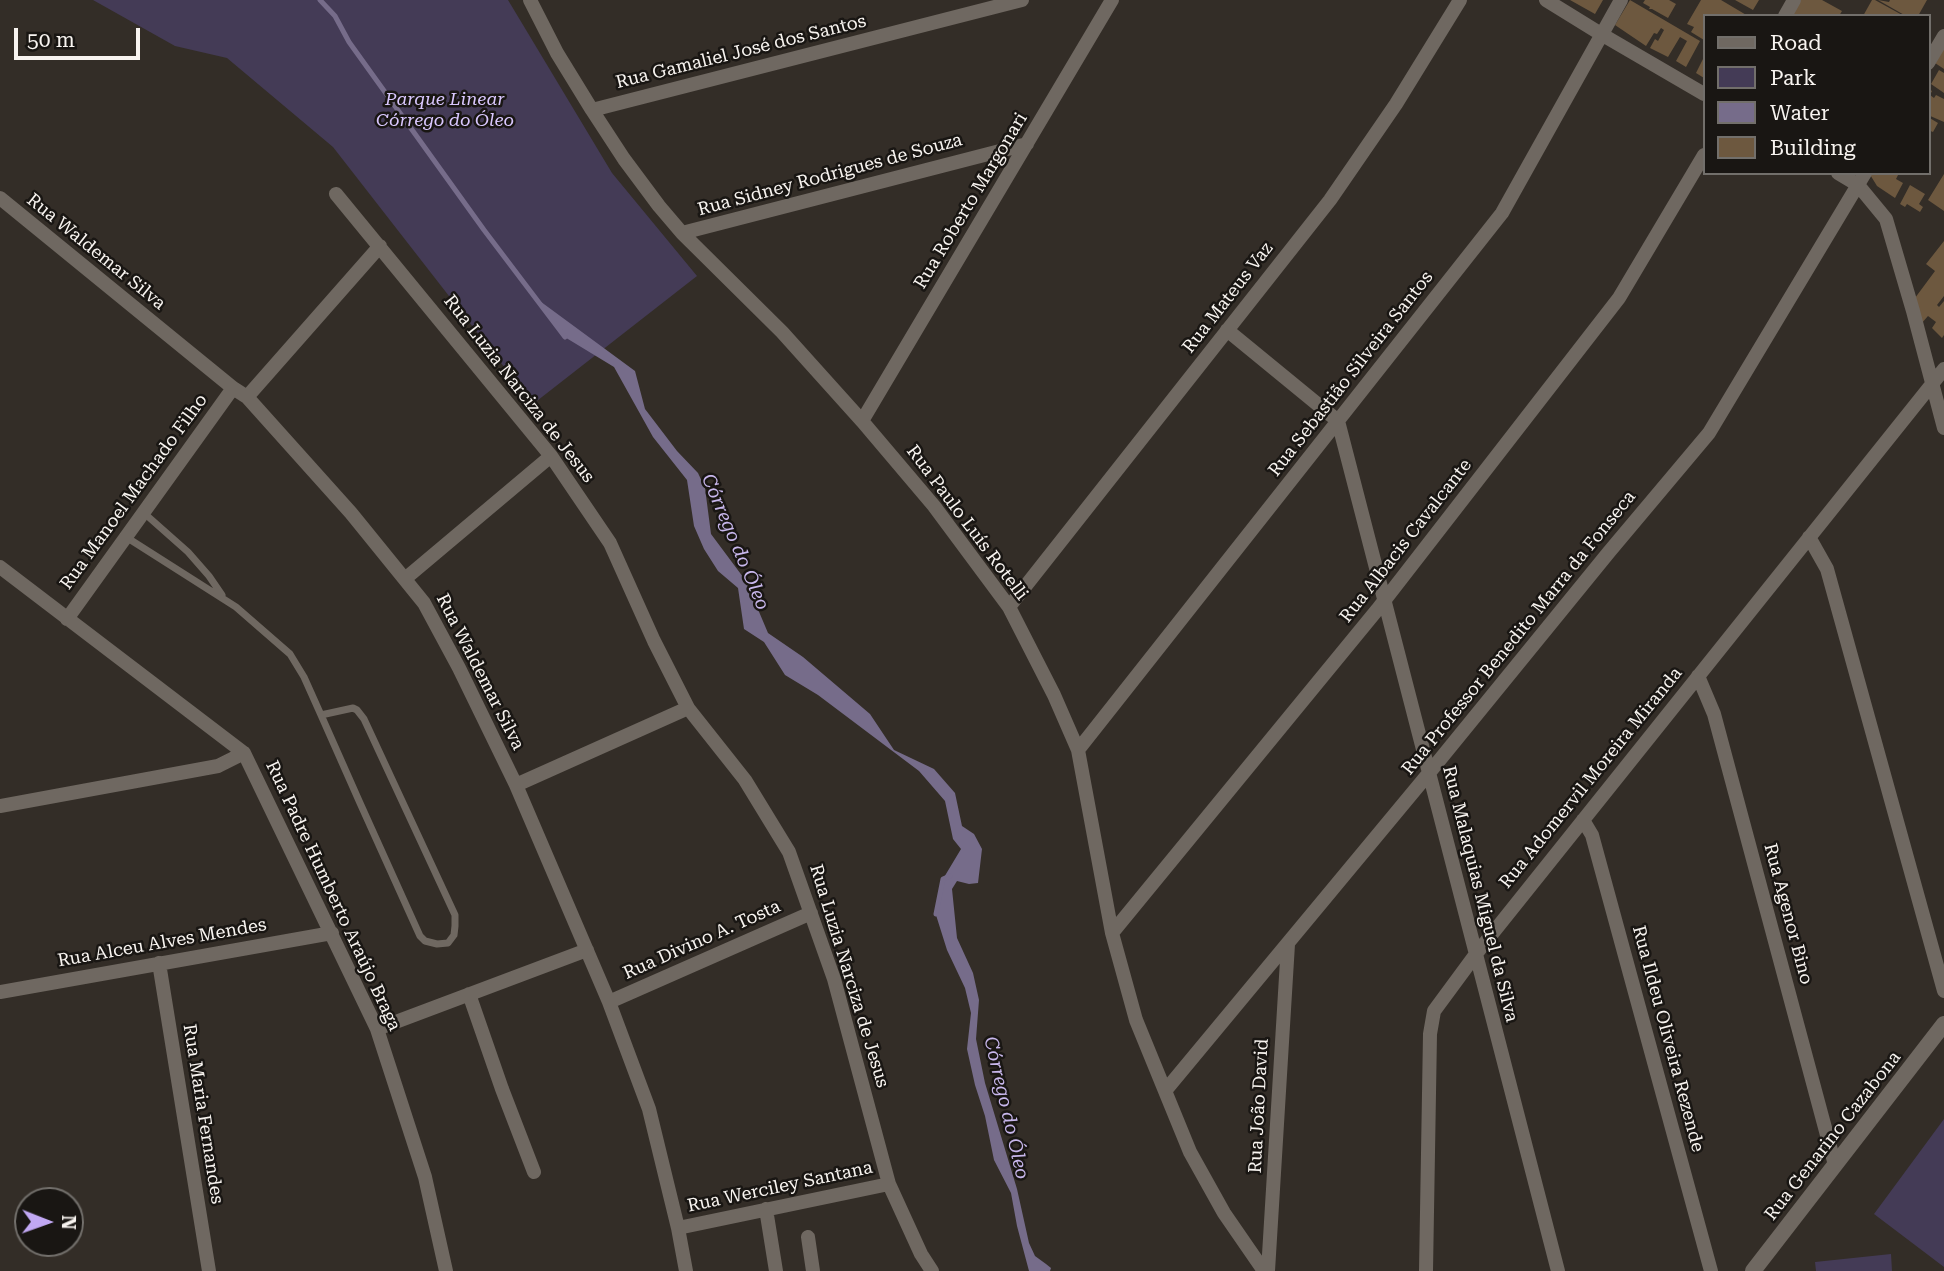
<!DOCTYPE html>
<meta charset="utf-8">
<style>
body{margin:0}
#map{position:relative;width:1944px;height:1271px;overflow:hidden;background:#332d27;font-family:"Roboto Serif",serif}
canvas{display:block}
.legend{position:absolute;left:1703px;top:14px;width:228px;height:161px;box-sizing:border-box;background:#191613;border:2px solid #726f6b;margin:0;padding:9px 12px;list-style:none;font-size:21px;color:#f8f4f0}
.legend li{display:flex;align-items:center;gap:14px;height:35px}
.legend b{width:35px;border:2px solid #726f6b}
.north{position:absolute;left:14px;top:1187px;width:70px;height:70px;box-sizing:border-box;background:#191613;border:2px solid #726f6b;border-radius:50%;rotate:91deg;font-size:19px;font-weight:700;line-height:28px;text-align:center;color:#f8f4f0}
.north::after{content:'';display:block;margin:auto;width:24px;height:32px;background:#c1a8f3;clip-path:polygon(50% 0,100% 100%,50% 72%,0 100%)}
.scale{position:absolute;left:14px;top:28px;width:126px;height:32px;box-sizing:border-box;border:4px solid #f8f4f0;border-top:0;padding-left:9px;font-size:21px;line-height:24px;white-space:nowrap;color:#f8f4f0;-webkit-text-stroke:5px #191613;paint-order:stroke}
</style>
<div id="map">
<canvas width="1944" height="1271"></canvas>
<ul class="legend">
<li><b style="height:9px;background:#6f6861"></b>Road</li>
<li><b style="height:19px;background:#443b56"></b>Park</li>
<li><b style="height:19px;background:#766c8a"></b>Water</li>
<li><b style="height:19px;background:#6d583f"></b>Building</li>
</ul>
<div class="north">N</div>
<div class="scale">50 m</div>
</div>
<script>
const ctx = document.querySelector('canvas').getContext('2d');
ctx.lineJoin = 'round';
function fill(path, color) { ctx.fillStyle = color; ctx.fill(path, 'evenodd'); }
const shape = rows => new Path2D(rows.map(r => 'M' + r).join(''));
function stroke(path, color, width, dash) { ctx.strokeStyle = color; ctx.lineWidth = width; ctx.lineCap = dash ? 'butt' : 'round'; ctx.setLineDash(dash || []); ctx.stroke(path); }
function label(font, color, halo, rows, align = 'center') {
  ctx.font = font + ' "Roboto Serif",serif'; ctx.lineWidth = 5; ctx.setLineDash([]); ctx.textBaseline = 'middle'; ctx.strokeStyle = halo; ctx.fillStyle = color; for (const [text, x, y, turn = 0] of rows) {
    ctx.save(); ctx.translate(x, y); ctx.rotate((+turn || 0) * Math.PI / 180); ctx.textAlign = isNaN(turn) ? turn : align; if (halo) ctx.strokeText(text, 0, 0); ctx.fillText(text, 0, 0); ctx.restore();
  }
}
fill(shape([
 [93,0,508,0,612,173,697,276,533,404,333,147,227,58,175,46],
 [1944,1119,1944,1267,1874,1214],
 [1891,1254,1892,1271,1816,1271,1815,1262]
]), '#443b56');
fill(shape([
 [533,296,635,371,645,409,677,451,698,473,705,488,711,534,746,581,768,633,803,657,870,714,894,750,934,769,955,793,962,826,974,834,982,849,978,883,969,884,957,881,952,889,957,938,973,973,979,1000,976,1039,985,1083,1017,1189,1029,1243,1035,1256,1046,1264,1051,1268,1050,1271,1029,1271,1017,1226,1011,1193,994,1160,985,1116,975,1085,967,1049,971,1013,965,988,947,950,936,915,943,879,961,849,953,839,945,801,919,771,818,695,785,675,764,642,744,629,738,588,718,571,704,549,694,526,687,480,653,437,614,367,563,336]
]), '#766c8a');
stroke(shape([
 [320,0,335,16,349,42,484,230,565,337],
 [936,914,943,879,950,876]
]), '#766c8a', 5);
fill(shape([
 [1570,0,1603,0,1595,14],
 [1630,0,1700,41,1686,67,1676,61,1687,41,1680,37,1668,57,1650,48,1655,39,1658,41,1664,30,1661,28,1657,34,1654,33,1646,46,1615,25],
 [1645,0,1669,0,1676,4,1668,18,1652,9,1649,9,1650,7,1643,3],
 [1701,0,1721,0,1748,16,1704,16,1704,40,1691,32,1694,27,1687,24],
 [1735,0,1759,0,1753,10],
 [1801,0,1822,0,1842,11,1839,16,1791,16],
 [1872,0,1875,0,1904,16,1863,16],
 [1878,0,1889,2,1890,0,1927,0,1918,16,1906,16],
 [1944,40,1944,69,1932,61],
 [1704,57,1704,78,1696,73],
 [1939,70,1944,73,1944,93,1931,84],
 [1928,88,1932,91,1930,95,1934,98,1936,95,1944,99,1944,122,1928,115],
 [1928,117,1938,123,1933,132,1928,130],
 [1869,173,1899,173,1896,179,1903,183,1895,198,1877,186],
 [1944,174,1944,211,1928,200],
 [1910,185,1925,194,1919,204,1923,207,1920,212,1907,204,1905,207,1900,204],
 [1944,241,1944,296,1937,305,1939,307,1944,301,1944,335,1942,338,1932,328,1936,322,1928,316,1921,324,1915,298,1935,271,1926,264]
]), '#6d583f');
stroke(shape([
 [144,513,188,552,209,576,222,595],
 [126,537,236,607,290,654,304,677,321,715,360,803,420,936,425,941,437,944,448,943,454,935,455,926,455,915,364,719,357,710,353,708,321,715]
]), '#6f6861', 7);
stroke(shape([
 [530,0,557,53,592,110,624,159,659,206,682,233,782,332,862,421,934,506,1009,607,1054,695,1078,750,1112,933,1136,1020,1190,1152,1224,1213,1264,1271],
 [1546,0,1601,34,1704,94],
 [1785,16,1794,0],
 [1928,63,1944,36],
 [592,110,1022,0],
 [1838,173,1858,185,1886,219,1913,311,1944,428],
 [336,194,551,456,610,543,654,641,688,708,745,780,789,852,834,979,889,1184,921,1254,932,1271],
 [0,198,233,388,247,397,351,513,424,603,459,668,516,785,609,1002,649,1109,678,1228,686,1271],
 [682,233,1027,144],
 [1227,330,1338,421,1558,1271],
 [247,397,380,246],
 [862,421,1112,0],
 [1809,537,1827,569,1944,991],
 [0,567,244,753,377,1029,425,1177,446,1271],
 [406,578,551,456],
 [1009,607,1330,200,1396,104,1460,0],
 [67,619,233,388],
 [1698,676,1714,714,1835,1165],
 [1078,750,1502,213,1621,0],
 [516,785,688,708],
 [0,806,218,766,244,753],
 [1583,820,1592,835,1711,1271],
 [1112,933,1377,610,1619,298,1704,155],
 [159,963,209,1271],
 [0,992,332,933],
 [469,994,502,1089,534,1172],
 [609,1002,811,913],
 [377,1029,587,950],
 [1165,1091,1429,773,1609,552,1709,433,1865,173],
 [766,1209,776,1271],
 [678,1228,889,1184],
 [808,1237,813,1271],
 [1268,1271,1288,944],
 [1426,1271,1430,1034,1434,1011,1476,954,1944,369]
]), '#6f6861', 14);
stroke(shape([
 [1753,1271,1944,1024]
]), '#6f6861', 16);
label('18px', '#f8f4f0', '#191613', [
 ["Rua Gamaliel José dos Santos",741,52,-14],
 ["Rua Sidney Rodrigues de Souza",830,175,-15],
 ["Rua Roberto Margonari",971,201,-59],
 ["Rua Waldemar Silva",96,252,39],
 ["Rua Mateus Vaz",1228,298,-52],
 ["Rua Sebastião Silveira Santos",1351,374,-52],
 ["Rua Luzia Narciza de Jesus",519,389,52],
 ["Rua Manoel Machado Filho",134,492,-54],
 ["Rua Paulo Luís Rotelli",967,523,53],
 ["Rua Albacis Cavalcante",1406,541,-52],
 ["Rua Professor Benedito Marra da Fonseca",1519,633,-51],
 ["Rua Waldemar Silva",480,672,63],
 ["Rua Adomervil Moreira Miranda",1591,778,-51],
 ["Rua Malaquias Miguel da Silva",1480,894,76],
 ["Rua Padre Humberto Araújo Braga",333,896,65],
 ["Rua Agenor Bino",1788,914,75],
 ["Rua Divino A. Tosta",702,940,-24],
 ["Rua Alceu Alves Mendes",162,943,-10],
 ["Rua Luzia Narciza de Jesus",849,976,73],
 ["Rua Ildeu Oliveira Rezende",1668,1039,75],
 ["Rua João David",1259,1106,-87],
 ["Rua Maria Fernandes",203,1114,81],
 ["Rua Genarino Cazabona",1833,1136,-52],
 ["Rua Werciley Santana",780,1187,-12]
]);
label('italic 18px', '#dac8ff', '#191613', [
 ["Parque Linear",445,100],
 ["Córrego do Óleo",445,121]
]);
label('italic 19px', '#c8b7ec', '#191613', [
 ["Córrego do Óleo",735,542,67],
 ["Córrego do Óleo",1006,1108,77]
]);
</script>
